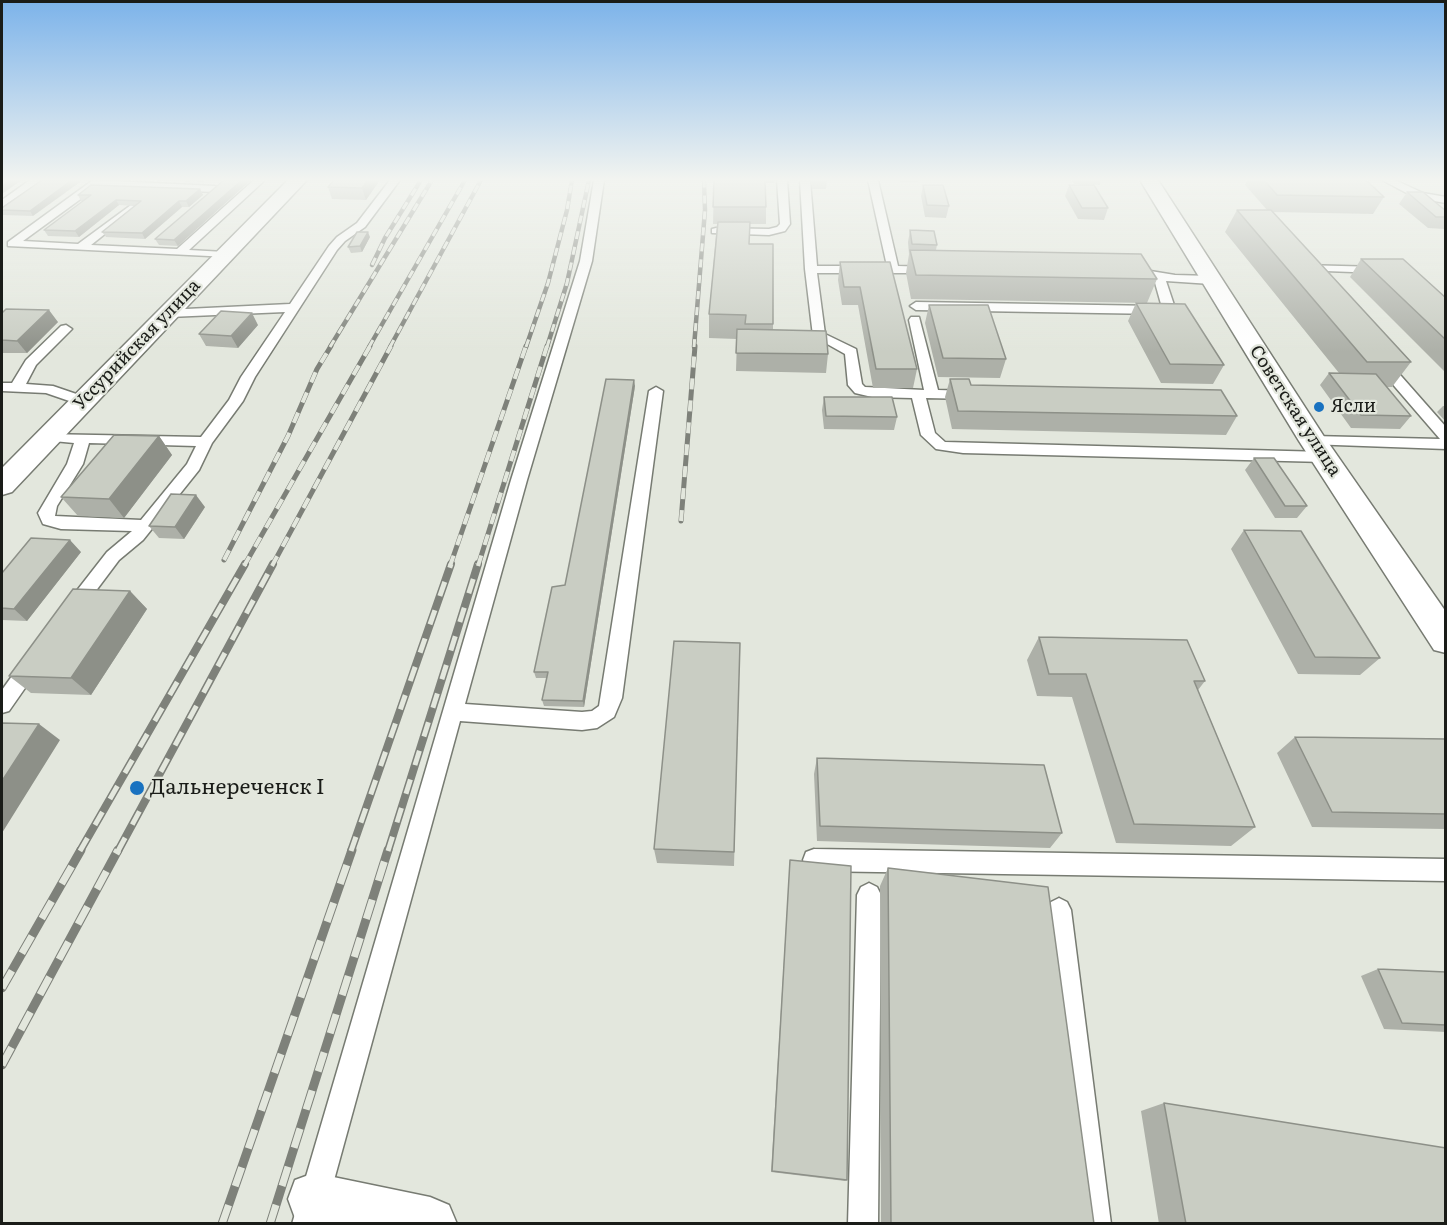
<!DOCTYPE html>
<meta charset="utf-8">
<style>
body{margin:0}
#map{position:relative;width:1447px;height:1225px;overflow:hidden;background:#e3e7dd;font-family:Literata,serif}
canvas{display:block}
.frame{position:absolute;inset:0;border:3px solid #1a1c18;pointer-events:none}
</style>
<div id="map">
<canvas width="1447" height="1225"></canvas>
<div class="frame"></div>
</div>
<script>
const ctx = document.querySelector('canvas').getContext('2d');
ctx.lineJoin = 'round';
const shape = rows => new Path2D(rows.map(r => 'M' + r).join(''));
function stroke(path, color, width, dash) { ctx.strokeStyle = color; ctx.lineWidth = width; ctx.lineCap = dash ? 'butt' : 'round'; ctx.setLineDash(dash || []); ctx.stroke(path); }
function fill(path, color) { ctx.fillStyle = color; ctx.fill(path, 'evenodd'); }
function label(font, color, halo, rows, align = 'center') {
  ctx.font = font + ' Literata,serif'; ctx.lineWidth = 4.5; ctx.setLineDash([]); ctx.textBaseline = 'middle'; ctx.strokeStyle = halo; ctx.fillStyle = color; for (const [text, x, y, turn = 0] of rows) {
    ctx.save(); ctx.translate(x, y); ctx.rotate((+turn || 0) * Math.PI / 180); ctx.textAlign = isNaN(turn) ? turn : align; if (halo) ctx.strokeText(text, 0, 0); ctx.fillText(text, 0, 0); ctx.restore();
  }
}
const lane = shape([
 [30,180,42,180,2,207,2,200,30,180],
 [93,180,215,186,220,189,215,192,97,187,23,241,78,244,131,205,135,206,135,210,91,245,177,249,254,180,265,180,189,250,225,252,229,253,229,257,8,246,8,242,93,180],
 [390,180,400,180,365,227,345,241,337,250,255,377,243,401,212,443,199,470,143,540,119,560,80,612,74,614,68,612,65,607,68,602,107,552,132,531,61,529,43,524,38,513,67,464,74,443,43,440,41,437,43,434,201,437,229,400,241,377,285,312,169,317,165,316,163,313,165,310,290,304,329,246,337,237,357,223,390,180],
 [89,443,196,446,187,464,141,520,55,516,57,506,83,464,89,443],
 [594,180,604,180,592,261,527,480,465,704,582,712,592,711,599,706,649,391,656,387,663,391,622,698,614,717,597,728,582,730,460,721,322,1224,292,1224,511,480,580,261,594,180],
 [777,180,787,180,790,224,785,231,769,235,712,233,712,229,716,228,769,229,777,227,780,224,777,180],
 [800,180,810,180,817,266,887,266,868,180,878,180,898,266,931,267,937,270,931,273,817,273,825,334,856,349,862,384,865,387,924,390,909,320,911,317,919,317,938,390,970,391,977,395,970,399,926,398,935,433,945,442,1325,452,1333,457,1325,462,963,453,936,449,921,435,912,398,872,397,855,393,848,385,845,354,813,336,805,269,800,180],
 [1382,180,1395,180,1423,193,1446,197,1446,203,1416,198,1382,180],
 [1302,265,1380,267,1386,270,1380,273,1298,270,1298,266,1302,265],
 [1132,268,1175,275,1211,276,1217,280,1211,284,1166,281,1174,305,1160,314,916,310,910,306,916,302,1157,306,1161,304,1154,279,1128,274,1128,270,1132,268],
 [66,325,72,329,36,365,26,384,53,386,88,398,90,401,88,404,78,404,46,393,2,391,2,383,12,383,26,360,61,326,66,325],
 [1382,359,1387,360,1446,427,1446,449,1308,444,1306,441,1313,436,1440,439,1377,366,1375,363,1377,360,1382,359],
 [32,655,39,658,41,663,39,668,9,711,2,713,2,690,25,658,32,655],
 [814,849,1446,859,1446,881,814,871,806,868,803,860,806,852,814,849],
 [869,883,877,887,881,895,878,1224,848,1224,857,895,861,887,869,883],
 [1059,898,1067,902,1071,910,1111,1224,1081,1224,1047,910,1051,902,1059,898]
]);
const street = shape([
 [288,180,307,180,12,492,2,495,2,468,288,180],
 [314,1173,430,1197,449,1205,457,1224,309,1224,295,1218,288,1199,295,1180,314,1173]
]);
const secondary = shape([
 [1140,180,1158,180,1323,435,1446,612,1446,653,1434,650,1299,441,1140,180]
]);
stroke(lane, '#777b72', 3);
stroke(street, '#777b72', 3);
stroke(secondary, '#777b72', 3);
fill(lane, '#fff');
fill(street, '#fff');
fill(secondary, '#fff');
const railFar3 = shape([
 [372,265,385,238,421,180],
 [330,347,432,180],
 [369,347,465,180],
 [390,347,481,180],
 [526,347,548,283,567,210,572,180],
 [547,347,567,283,589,180],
 [694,347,705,210,704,180]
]);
const railFar2 = shape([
 [681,521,695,346],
 [224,560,288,436,317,369,331,346],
 [244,566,370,346],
 [272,566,391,346],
 [450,566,526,346],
 [478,566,547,346]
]);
const railFar1 = shape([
 [80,851,245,564],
 [118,851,273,564],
 [351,851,451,564],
 [388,851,478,564]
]);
const rail = shape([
 [2,988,81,850],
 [2,1065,118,850],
 [222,1224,352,850],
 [270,1224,388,850]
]);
stroke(railFar3, '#7e817a', 4.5);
stroke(railFar2, '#7e817a', 5);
stroke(railFar1, '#7e817a', 8);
stroke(rail, '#7e817a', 9);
stroke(railFar3, '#e3e7dd', 3, [8]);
stroke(railFar2, '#e3e7dd', 4, [11]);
stroke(railFar1, '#e3e7dd', 5, [15]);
stroke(rail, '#e3e7dd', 7, [20]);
fill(shape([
 [42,180,33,216,3,215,2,213,2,208],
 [134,180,205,180,203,182],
 [224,180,251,180,178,246,159,245,155,239],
 [334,180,380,180,366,200,332,199,328,187],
 [714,180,774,180,774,183,765,183,766,207,766,224,750,224,749,244,773,244,773,330,828,354,826,373,736,371,737,339,709,338,709,314,717,224,713,224],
 [811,180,827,180,826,189,812,189],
 [900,180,918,180,918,182,900,182],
 [1071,180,1101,180,1100,185,1074,184],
 [1247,180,1366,180,1384,197,1373,214,1273,212,1411,362,1392,387,1387,387,1411,416,1400,429,1351,428,1320,385,1329,373,1339,373,1225,232,1237,210,1267,210,1245,185],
 [923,185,949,206,946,218,925,217,921,196],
 [1069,185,1108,208,1104,220,1078,219,1065,196],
 [200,189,203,195,189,207,182,207,145,239,106,237,102,232,134,206,119,205,79,237,48,236,44,230,84,201,81,201,78,195],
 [1407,192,1446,211,1446,226,1444,229,1428,228,1399,204],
 [910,230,937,245,936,250,1157,279,1147,303,911,299,906,273,909,254,908,242],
 [370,237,362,252,351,253,348,247],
 [1361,259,1446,298,1446,373,1350,277],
 [840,262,890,262,917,369,913,388,873,388,858,305,842,305,838,280],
 [1136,303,1224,365,1213,384,1161,383,1128,321],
 [929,305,1006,359,1000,378,938,377,925,323],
 [2,313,58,322,27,353,2,353],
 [258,325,238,348,206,346,199,334],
 [950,379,971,385,1237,416,1226,435,952,429,945,397],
 [635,386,584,707,544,706,542,700,547,678,536,678,534,672],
 [824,397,897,417,894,430,824,429,822,410],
 [1443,406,1446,406,1446,422,1437,412],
 [159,436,172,455,124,518,78,516,61,497],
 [1254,458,1307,506,1297,518,1275,518,1245,470],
 [205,507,184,539,159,538,149,526],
 [1244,530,1380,658,1360,675,1298,674,1231,549],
 [81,552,27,621,2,620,2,573],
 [130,591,147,609,91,695,31,693,9,676],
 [1039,637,1205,681,1198,690,1255,827,1231,846,1116,843,1072,697,1037,696,1027,660],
 [740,643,734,866,657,863,654,849],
 [1295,737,1446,739,1446,829,1312,827,1277,753],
 [817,758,1062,833,1050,848,817,841,814,774],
 [790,860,847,1180,845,1181,771,1172],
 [888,868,1094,1224,881,1224,880,886],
 [1378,969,1446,972,1446,1032,1384,1029,1361,976],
 [1164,1103,1446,1224,1159,1224,1141,1111]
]), '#adb0a8');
fill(shape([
 [10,180,22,180,2,194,2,186],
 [72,180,83,180,33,216,30,211],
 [242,180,251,180,178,246,174,240],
 [368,180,380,180,366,200,362,188],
 [200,189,203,195,189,207,186,201],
 [116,200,119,205,79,237,75,231],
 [179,201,182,207,145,239,142,233],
 [368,232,370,237,362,252,360,246],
 [49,310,58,322,27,353,17,341],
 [252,313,258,325,238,348,231,336],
 [634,380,635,386,584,707,583,701],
 [159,436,172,455,124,518,109,499],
 [196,495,205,507,184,539,175,527],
 [70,540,81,552,27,621,14,609],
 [130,591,147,609,91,695,71,678],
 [39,724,60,740,2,833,2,781]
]), '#8d9088');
const building = shape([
 [2,180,10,180,2,186,2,180],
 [42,180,72,180,30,211,2,210,2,208,42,180],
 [224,180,242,180,174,240,155,239,224,180],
 [334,180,368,180,362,188,328,187,334,180],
 [714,180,765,180,766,207,713,207,714,180],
 [1264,180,1366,180,1384,197,1277,195,1264,180],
 [91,185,200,189,186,201,179,201,142,233,102,232,141,201,116,200,75,231,44,230,91,195,78,195,91,185],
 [923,185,943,185,949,206,927,205,923,185],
 [1069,185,1094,185,1108,208,1082,208,1069,185],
 [1407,192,1423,192,1446,211,1446,217,1436,217,1407,192],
 [1237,210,1271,210,1411,362,1367,362,1237,210],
 [718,222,750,222,749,244,773,244,773,324,745,324,746,315,709,314,718,222],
 [910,230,934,231,937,245,912,244,910,230],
 [357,232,368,232,360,246,348,247,357,232],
 [910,250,1141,254,1157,279,916,275,910,250],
 [1361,259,1403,259,1446,298,1446,340,1361,259],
 [840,262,890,262,917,369,876,369,860,287,844,287,840,262],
 [1136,303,1185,304,1224,365,1170,364,1136,303],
 [929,305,988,305,1006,359,943,358,929,305],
 [6,309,49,310,17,341,2,340,2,313,6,309],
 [221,311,252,313,231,336,199,334,221,311],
 [737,329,826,331,828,354,736,353,737,329],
 [1329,373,1376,374,1411,416,1361,415,1329,373],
 [606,379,634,380,583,701,542,700,548,672,534,672,552,587,565,585,606,379],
 [950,379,969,379,971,385,1221,390,1237,416,958,411,950,379],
 [824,397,892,397,897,417,826,416,824,397],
 [114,435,159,436,109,499,61,497,114,435],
 [1254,458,1274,458,1307,506,1285,506,1254,458],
 [171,494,196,495,175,527,149,526,171,494],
 [1244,530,1301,531,1380,658,1315,657,1244,530],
 [31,538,70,540,14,609,2,608,2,573,31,538],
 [73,589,130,591,71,678,9,676,73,589],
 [1039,637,1187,640,1205,681,1194,681,1255,827,1134,824,1086,674,1049,674,1039,637],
 [674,641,740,643,734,852,654,849,674,641],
 [2,723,39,724,2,781,2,723],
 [1295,737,1446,739,1446,814,1332,812,1295,737],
 [817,758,1044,765,1062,833,820,826,817,758],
 [790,860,851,866,847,1180,772,1171,790,860],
 [888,868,1048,887,1094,1224,891,1224,888,868],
 [1378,969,1446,972,1446,1025,1402,1023,1378,969],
 [1164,1103,1446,1148,1446,1224,1186,1224,1164,1103]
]);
fill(building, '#c9cdc3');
stroke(building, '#8d9088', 1.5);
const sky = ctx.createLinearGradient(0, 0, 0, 352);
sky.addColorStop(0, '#7cb3ea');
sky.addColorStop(0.51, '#f2f4f0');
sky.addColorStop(1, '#f2f4f000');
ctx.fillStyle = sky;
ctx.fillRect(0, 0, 1447, 352);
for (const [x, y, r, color] of [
 [1319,407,6,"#1972c0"],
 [137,788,8,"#1972c0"]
]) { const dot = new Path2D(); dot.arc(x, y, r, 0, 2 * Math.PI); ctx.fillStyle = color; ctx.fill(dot); stroke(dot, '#e3e7dd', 2); }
label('18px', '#1a1c18', '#e3e7dd', [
 ["Уссурийская улица",137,345,-46],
 ["Советская улица",1295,411,57]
]);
label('18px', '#1a1c18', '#e3e7dd', [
 ["Ясли",1331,407]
], 'left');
label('21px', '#1a1c18', '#e3e7dd', [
 ["Дальнереченск I",150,788]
], 'left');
</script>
